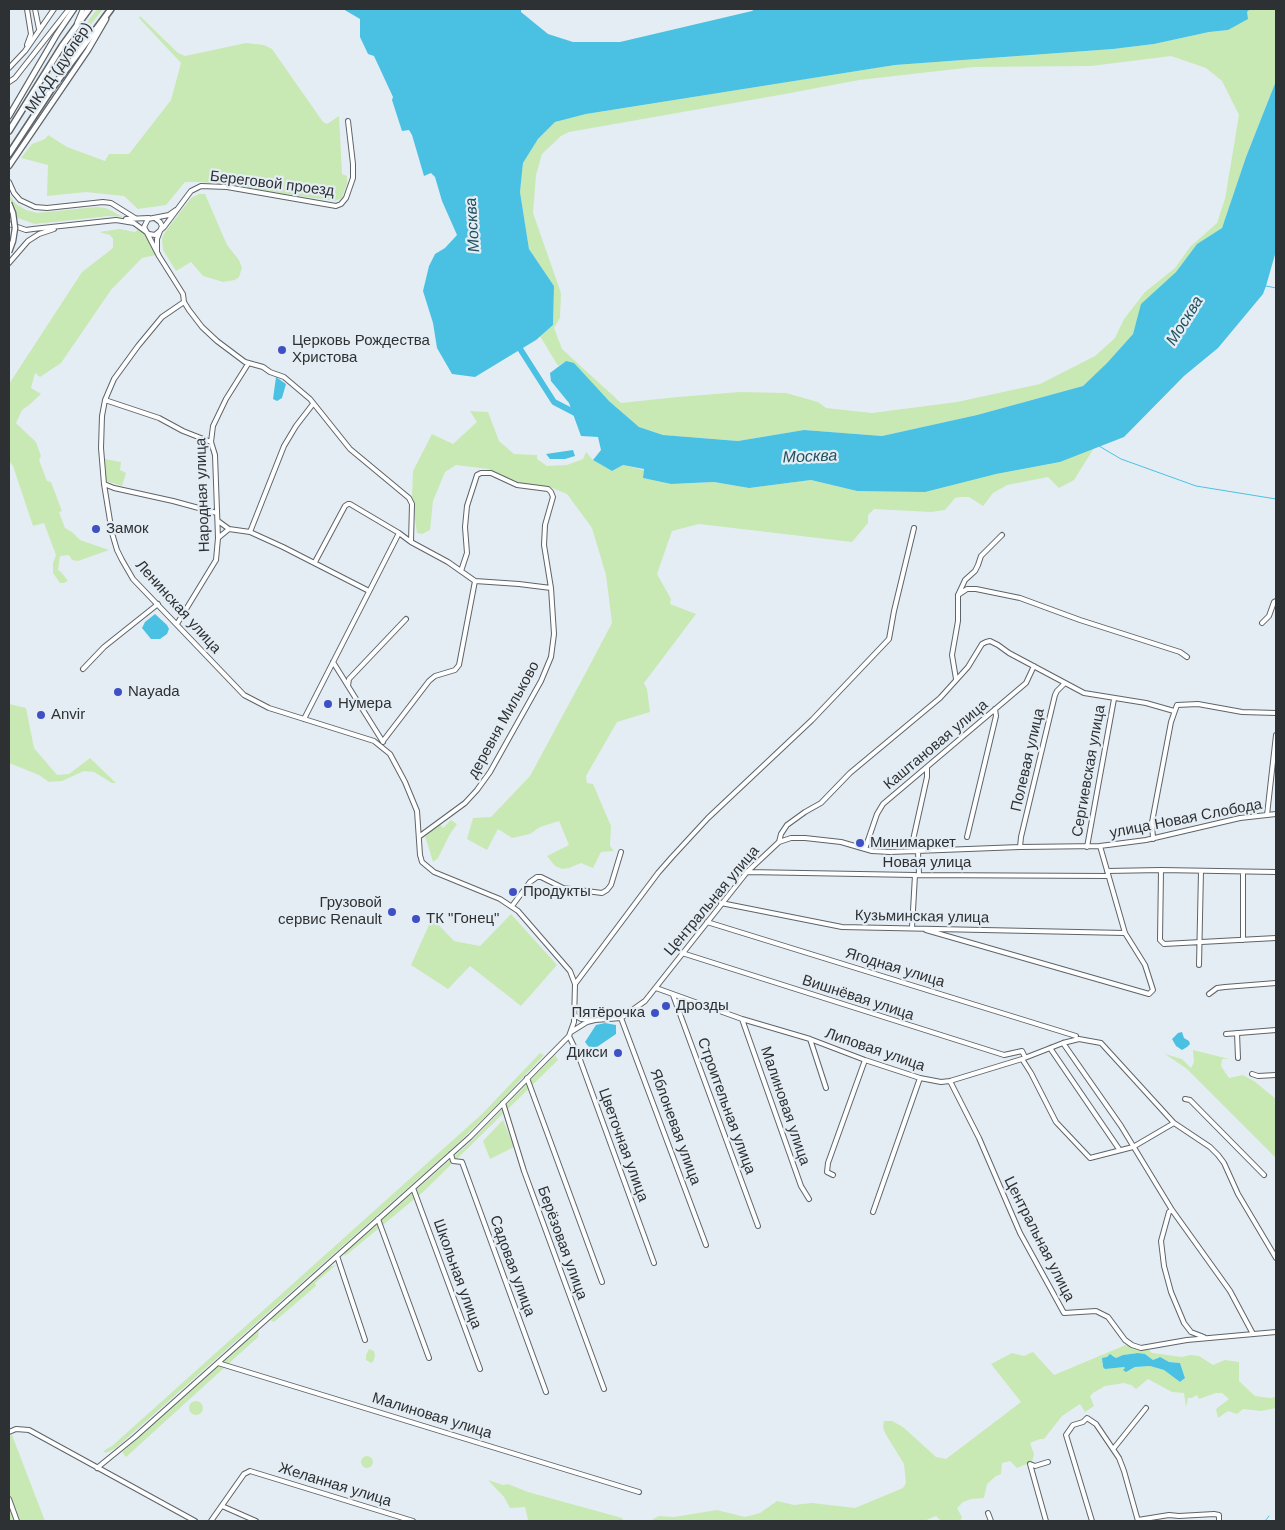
<!DOCTYPE html>
<meta charset="utf-8">
<style>
body{margin:0}
#map{position:relative;width:1285px;height:1530px;overflow:hidden;background:#e5edf4;font-family:Helvetica,sans-serif}
canvas{display:block}
.frame{position:absolute;inset:0;border:10px solid #2d3133;pointer-events:none}
</style>
<div id="map">
<canvas width="1285" height="1530"></canvas>
<div class="frame"></div>
</div>
<script>
const ctx = document.querySelector('canvas').getContext('2d');
ctx.lineJoin = 'round';
function fill(path, color) { ctx.fillStyle = color; ctx.fill(path, 'evenodd'); }
const shape = rows => new Path2D(rows.map(r => 'M' + r).join(''));
function stroke(path, color, width, dash) { ctx.strokeStyle = color; ctx.lineWidth = width; ctx.lineCap = dash ? 'butt' : 'round'; ctx.setLineDash(dash || []); ctx.stroke(path); }
function label(font, color, halo, rows, align = 'center') {
  ctx.font = font + ' Helvetica,sans-serif'; ctx.lineWidth = 4.5; ctx.setLineDash([]); ctx.textBaseline = 'middle'; ctx.strokeStyle = halo; ctx.fillStyle = color; for (const [text, x, y, turn = 0] of rows) {
    ctx.save(); ctx.translate(x, y); ctx.rotate((+turn || 0) * Math.PI / 180); ctx.textAlign = isNaN(turn) ? turn : align; if (halo) ctx.strokeText(text, 0, 0); ctx.fillText(text, 0, 0); ctx.restore();
  }
}
fill(shape([
 [97,9,103,9,46,81,67,50],
 [1250,9,1274,9,1276,11,1276,81,1246,157,1222,228,1197,244,1176,272,1142,304,1133,334,1107,363,1083,386,977,415,882,436,804,430,738,441,663,435,639,427,609,401,566,361,558,366,540,336,553,325,554,286,529,249,520,192,523,163,538,139,555,122,586,114,895,65,1113,49,1154,44,1209,32,1228,30],
 [1171,56,1206,68,1222,81,1239,115,1225,199,1217,223,1190,247,1175,268,1145,292,1124,319,1115,338,1095,356,1040,384,957,402,872,413,826,408,818,402,786,393,740,392,678,397,621,403,562,349,554,328,560,318,561,293,533,213,536,175,542,154,561,136,569,132,785,94,859,80,974,67,1091,66],
 [140,16,178,53,185,56,246,43,264,45,272,49,323,122,327,124,339,116,342,174,347,176,347,184,342,198,335,201,202,182,185,182,166,205,138,209,124,196,86,192,47,196,48,165,21,158,32,144,45,139,48,135,67,147,105,161,109,154,129,154,171,100,181,63,139,18],
 [199,194,205,194,227,245,239,260,242,268,239,277,235,280,223,282,203,276,191,262,176,271,163,250,162,238,165,232,191,198],
 [9,195,16,204,26,210,37,213,96,207,106,208,123,217,109,216,35,224,9,215],
 [140,228,153,246,156,255,142,258,111,290,61,363,40,377,35,373,31,388,41,394,29,405,22,410,16,423,36,442,41,456,39,460,47,481,51,482,62,511,59,512,65,528,72,532,80,540,109,550,78,561,72,560,69,555,60,556,58,570,61,572,68,581,64,583,60,583,53,573,53,563,56,555,44,523,33,526,13,466,9,461,9,384,82,272,113,248,113,239,110,235,99,232,120,229,135,232],
 [470,411,488,412,499,441,514,454,537,455,537,459,547,466,567,465,583,459,586,452,593,460,612,471,623,465,644,470,643,478,671,484,714,482,749,488,811,480,857,491,996,474,1060,462,1094,448,1074,480,1059,488,1048,477,1007,485,993,493,983,506,969,497,961,497,955,498,945,510,931,512,874,509,868,515,868,523,852,542,699,524,672,531,657,574,671,599,670,604,696,614,644,683,647,689,650,712,617,722,586,776,587,783,593,784,611,826,610,846,614,851,601,852,593,868,581,863,569,868,562,869,555,866,547,856,569,845,559,821,540,827,530,834,512,838,498,829,487,850,467,839,473,818,491,817,530,776,584,676,612,623,606,575,592,528,567,494,552,488,520,483,488,469,456,465,445,472,433,501,430,530,422,534,417,533,412,497,413,471,432,434,453,444,477,422],
 [105,459,121,462,120,470,126,473,122,486,106,481],
 [9,704,26,708,34,748,57,775,69,774,90,758,116,783,112,783,94,772,84,771,62,781,49,782,39,775,9,763],
 [451,820,457,824,450,834,438,858,433,862,425,836,440,824,443,828],
 [511,914,557,965,521,1006,470,966,448,989,411,965,432,918,454,941,480,946],
 [1193,1050,1229,1059,1222,1059,1221,1066,1229,1078,1243,1075,1254,1081,1276,1099,1276,1158,1187,1069,1165,1054,1182,1059,1191,1068,1194,1062],
 [540,1053,544,1055,495,1107,456,1145,116,1448,106,1453,103,1451,112,1446,482,1114],
 [555,1055,558,1060,423,1192,345,1256,344,1253,468,1144],
 [503,1120,514,1147,490,1159,483,1141],
 [336,1265,315,1283,316,1286,274,1322,270,1320,329,1267],
 [259,1329,258,1337,126,1457,122,1452],
 [1128,1344,1133,1347,1149,1350,1152,1353,1182,1357,1190,1355,1199,1356,1213,1365,1225,1360,1239,1362,1239,1381,1255,1396,1270,1398,1276,1397,1276,1408,1261,1411,1243,1409,1237,1414,1228,1411,1218,1418,1216,1409,1229,1399,1222,1393,1216,1393,1199,1399,1197,1395,1192,1398,1188,1398,1186,1407,1184,1393,1172,1392,1148,1379,1136,1389,1131,1385,1124,1383,1105,1386,1093,1393,1090,1396,1094,1406,1085,1412,1080,1404,1062,1416,1044,1439,1040,1439,1030,1443,1034,1454,1032,1462,1017,1468,1010,1461,1002,1463,1001,1474,996,1476,987,1484,984,1498,971,1499,963,1502,957,1508,962,1517,960,1521,941,1521,936,1516,924,1521,653,1521,653,1519,659,1516,674,1517,717,1510,745,1517,760,1513,777,1501,794,1505,812,1503,855,1508,903,1488,906,1483,904,1464,885,1433,883,1427,884,1421,892,1421,903,1427,936,1457,946,1459,1021,1402,991,1364,1012,1353,1024,1356,1033,1352,1054,1375],
 [1138,1353,1145,1354,1153,1360,1158,1357,1169,1362,1180,1363,1185,1378,1180,1382,1164,1370,1150,1366,1135,1367,1131,1370,1124,1367,1105,1368,1103,1367,1102,1363,1107,1357,1113,1355,1116,1358,1123,1355],
 [369,1349,374,1351,375,1356,373,1362,371,1363,366,1360,366,1355],
 '189 1408a7 7 0 1 1 14 0a7 7 0 1 1-14 0Z',
 [12,1435,45,1521,9,1521,9,1436],
 '361 1462a6 6 0 1 1 12 0a6 6 0 1 1-12 0Z',
 [488,1480,503,1485,508,1484,528,1492,622,1518,624,1521,631,1521,532,1521,528,1520,525,1507,510,1508,504,1497]
]), '#c8e9b4');
fill(shape([
 [343,9,521,9,521,12,548,34,573,42,620,42,752,11,755,9,1250,9,1247,12,1248,19,1228,30,1209,32,1154,44,1113,49,895,65,586,114,555,122,538,139,523,163,520,192,529,249,554,286,553,325,536,340,475,377,452,374,437,348,433,323,423,291,429,266,435,254,445,248,457,235,442,201,435,177,431,173,424,176,412,135,409,130,402,131,392,100,393,97,374,56,368,54,360,37,360,19],
 [1276,81,1276,251,1266,286,1263,294,1218,348,1184,376,1124,437,1060,462,996,474,925,492,857,491,811,480,749,488,714,482,671,484,643,478,644,469,623,465,612,471,593,460,601,450,598,437,581,436,569,403,551,381,550,373,566,361,574,363,609,401,639,427,663,435,738,441,804,430,882,436,977,415,1083,386,1107,363,1133,334,1141,304,1176,272,1197,244,1222,228,1246,157],
 [276,377,286,384,282,398,277,401,273,399],
 [573,450,575,456,565,459,550,459,546,454],
 [155,614,167,625,169,629,167,634,160,639,151,639,142,628,145,622],
 [605,1023,616,1025,616,1034,594,1049,588,1046,585,1042,596,1025],
 [1182,1032,1184,1038,1189,1041,1190,1044,1187,1047,1182,1050,1176,1046,1172,1039,1178,1033],
 [1138,1353,1145,1354,1153,1360,1160,1357,1169,1362,1180,1363,1185,1378,1180,1382,1164,1370,1150,1366,1135,1367,1126,1372,1123,1370,1125,1368,1124,1367,1105,1369,1103,1367,1102,1358,1107,1357,1110,1354,1116,1358,1123,1355]
]), '#4ac1e2');
stroke(shape([
 [1266,286,1276,288],
 [1099,446,1121,459,1196,486,1276,499],
 [1265,1521,1269,1516]
]), '#4ac1e2', 1);
stroke(shape([
 [517,344,554,402,579,415]
]), '#4ac1e2', 6);
const minor = shape([
 [27,9,31,34,27,45],
 [35,9,39,29],
 [77,23,83,9],
 [9,68,25,51,54,9],
 [9,82,15,78,69,9],
 [9,182,14,193,20,200,35,207,47,208,103,202,111,203,135,218],
 [176,210,169,215,148,219,144,227,159,256,183,294,184,302,189,310,202,327,217,341,245,362,263,367,270,372,284,377,310,399,350,449,409,498,412,504,411,542,448,562,475,581,519,584,551,588],
 [126,219,149,218],
 [156,219,160,222,162,226,157,239,157,251],
 [116,220,134,223,149,234,155,235,164,227,191,191,201,186,227,187,336,206,341,204,346,198,353,178,353,164,348,121],
 [9,224,26,230,33,229,116,220],
 [9,263,28,241,39,234,54,229],
 [105,400,159,418,183,431,211,442],
 [104,484,114,488,173,501,217,513],
 [218,521,229,529,250,532,283,547,369,591],
 [250,532,284,446,296,426,313,404],
 [218,538,229,529],
 [315,562,345,506,348,504,350,504,399,533,411,542],
 [958,595,967,589,976,589,1020,598,1080,620,1180,652,1187,657],
 [1262,623,1269,616,1274,602,1276,601],
 [177,624,216,560,218,538,215,455,211,442,213,426,226,399,248,364],
 [333,662,383,742],
 [83,669,104,647,158,604],
 [956,679,952,655,958,621,958,595,965,580,975,571,978,565,981,556,1002,535],
 [348,686,349,679,406,619],
 [304,719,399,533],
 [383,741,429,681,435,676,455,670,459,665,475,581],
 [1267,815,1276,735],
 [420,836,465,803,477,790,490,772,541,681,551,657,554,634,551,588,544,545,545,525,553,497,551,492,548,489,517,485,491,473,481,473,477,475,467,506,465,527,467,553,461,571],
 [967,837,996,716,995,709],
 [1153,839,1152,822,1171,722,1177,705,1198,704,1242,712,1276,713],
 [913,840,927,777,927,767],
 [779,842,781,834,787,825,805,812,821,803,850,773,940,698,968,667,982,644,986,642,990,641,998,645,1009,653,1084,693,1146,703,1174,711],
 [1020,847,1021,837,1055,695,1057,691,1065,683],
 [1087,847,1114,699],
 [865,849,877,814,883,804,1026,683,1034,666],
 [918,852,919,874],
 [1161,870,1160,940,1164,944,1276,938],
 [1107,871,1161,870,1276,872],
 [747,872,915,875,1108,876],
 [1243,872,1243,940],
 [721,903,842,927,1125,933],
 [512,906,530,882,537,877,541,877,563,888,602,893,607,890,611,885,621,852],
 [707,922,1076,1036],
 [912,928,915,875],
 [926,930,1149,994,1153,990,1145,965,1125,933,1100,846],
 [682,953,1004,1055,1022,1051,1025,1057],
 [1199,965,1201,871],
 [575,984,658,873,672,857,708,818,812,720,889,639,894,611,914,528],
 [656,988,742,1019,810,1039,865,1060,920,1078,941,1082,950,1081,1022,1059,1063,1043,1079,1039,1101,1043,1174,1123,1210,1147,1218,1155,1224,1163,1238,1194,1276,1258],
 [1209,994,1217,988,1225,987,1276,983],
 [673,995,758,1226],
 [574,1015,581,1019,591,1020],
 [621,1018,706,1245],
 [742,1019,801,1186,809,1199],
 [571,1032,587,1022,595,1020,621,1018,645,1001,747,872,779,842,791,838,805,838,841,842,872,851,890,852,1020,847,1100,846,1146,840,1240,818,1276,814],
 [1237,1033,1238,1058],
 [1226,1034,1276,1030],
 [569,1036,579,1057,654,1263],
 [810,1039,826,1088],
 [1063,1043,1121,1126,1172,1210,1230,1291,1253,1334],
 [1050,1048,1119,1149],
 [1022,1059,1031,1073,1056,1122,1090,1158,1133,1147,1174,1123],
 [1252,1074,1258,1076,1276,1075],
 [527,1078,602,1282],
 [950,1081,979,1138,1020,1233,1064,1313,1096,1311,1108,1317,1125,1340,1132,1345,1141,1348,1187,1340,1276,1332],
 [1185,1099,1190,1100,1264,1175],
 [503,1103,524,1171,604,1389],
 [451,1154,453,1161,462,1162,546,1392],
 [833,1175,827,1172,828,1163,865,1060],
 [413,1188,480,1369],
 [1172,1210,1169,1212,1161,1241,1164,1266,1171,1292,1184,1323,1191,1332,1204,1337],
 [873,1212,920,1078],
 [378,1219,429,1358],
 [337,1256,365,1340],
 [218,1363,639,1492],
 [9,1432,16,1429,29,1430,195,1521],
 [1114,1448,1146,1408],
 [97,1468,135,1437,470,1137,569,1036,574,1022,575,984,570,971,518,911,500,899,434,872,422,862,420,855,417,811,405,782,390,754,374,741,269,708,244,695,133,579,122,560,117,550,112,533,104,484,101,448,102,416,105,400,114,379,138,346,162,317,184,302],
 [9,1499,17,1521],
 [222,1506,256,1521],
 [988,1513,991,1521],
 [1138,1520,1169,1515,1179,1516,1214,1514,1219,1515,1219,1521],
 [211,1521,244,1474,250,1471,413,1521],
 [1046,1521,1030,1464,1035,1466,1048,1462],
 [1092,1521,1066,1435,1073,1425,1083,1422,1087,1418,1096,1424,1119,1458,1124,1471,1138,1521]
]);
const major = shape([
 [9,116,57,34,74,9],
 [9,166,88,50,106,19]
]);
const highway = shape([
 [9,131,62,46,89,9],
 [9,154,53,87,111,9]
]);
stroke(minor, '#5d646a', 6);
stroke(major, '#5d646a', 7);
stroke(highway, '#5d646a', 8);
stroke(minor, '#fff', 4);
stroke(major, '#fff', 4.5);
stroke(highway, '#fff', 5);
const majorBridge = shape([
 [9,203,13,213,15,228,13,241,9,252]
]);
stroke(majorBridge, '#5d646a', 7, []);
stroke(majorBridge, '#fff', 4.5);
for (const [x, y, r, color] of [
 [282,350,5,"#3e50c3"],
 [96,529,5,"#3e50c3"],
 [118,692,5,"#3e50c3"],
 [328,704,5,"#3e50c3"],
 [41,715,5,"#3e50c3"],
 [860,843,5,"#3e50c3"],
 [513,892,5,"#3e50c3"],
 [392,912,5,"#3e50c3"],
 [416,919,5,"#3e50c3"],
 [666,1006,5,"#3e50c3"],
 [655,1013,5,"#3e50c3"],
 [618,1053,5,"#3e50c3"]
]) { const dot = new Path2D(); dot.arc(x, y, r, 0, 2 * Math.PI); ctx.fillStyle = color; ctx.fill(dot); stroke(dot, '#e5edf4', 2); }
label('15px', '#2d3133', '#e5edf4', [
 ["МКАД (дублёр)",59,68,-56],
 ["Береговой проезд",272,184,7],
 ["Народная улица",203,495,-92],
 ["Ленинская улица",178,607,48],
 ["деревня Мильково",504,720,-61],
 ["Каштановая улица",936,745,-40],
 ["Полевая улица",1028,760,-77],
 ["Сергиевская улица",1089,771,-80],
 ["улица Новая Слобода",1186,819,-11],
 ["Новая улица",927,863],
 ["Центральная улица",712,901,-50],
 ["Кузьминская улица",922,917,1],
 ["Ягодная улица",895,968,17],
 ["Вишнёвая улица",858,998,18],
 ["Липовая улица",875,1050,19],
 ["Строительная улица",726,1106,70],
 ["Малиновая улица",785,1106,71],
 ["Яблоневая улица",675,1127,70],
 ["Цветочная улица",623,1145,70],
 ["Центральная улица",1039,1239,63],
 ["Берёзовая улица",562,1243,70],
 ["Садовая улица",512,1266,70],
 ["Школьная улица",457,1274,70],
 ["Малиновая улица",432,1416,17],
 ["Желанная улица",335,1485,17]
]);
label('15px', '#2d3133', '#e5edf4', [
 ["Церковь Рождества",292,341],
 ["Христова",292,358],
 ["Замок",106,529],
 ["Nayada",128,692],
 ["Нумера",338,704],
 ["Anvir",51,715],
 ["Минимаркет",870,843],
 ["Продукты",523,892],
 ["Грузовой",382,903,"right"],
 ["сервис Renault",382,920,"right"],
 ["ТК \"Гонец\"",426,919],
 ["Дрозды",676,1006],
 ["Пятёрочка",645,1013,"right"],
 ["Дикси",608,1053,"right"]
], 'left');
label('italic 16px', '#205260', '#e5edf4', [
 ["Москва",473,225,-94],
 ["Москва",1185,321,-58],
 ["Москва",810,457,-2]
]);
</script>
